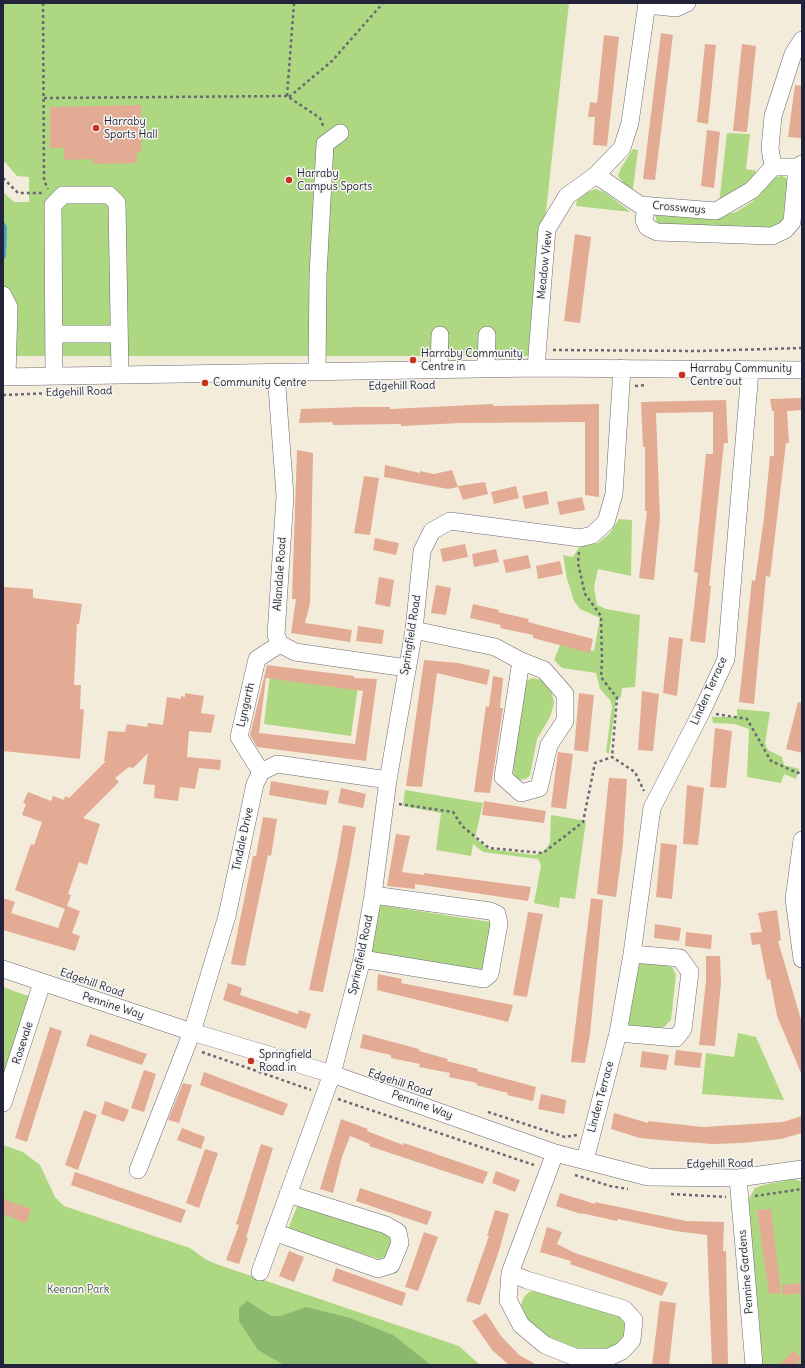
<!DOCTYPE html>
<style>
body{margin:0}
#map{position:relative;width:805px;height:1368px;overflow:hidden;background:#f3ecdb;font-family:Delius,sans-serif}
canvas{display:block}
.frame{position:absolute;inset:0;border:4px solid #22223b;pointer-events:none}
</style>
<div id="map">
<canvas width="805" height="1368"></canvas>
<div class="frame"></div>
</div>
<script>
const ctx = document.querySelector('canvas').getContext('2d');
ctx.lineJoin = 'round';
function fill(path, color) { ctx.fillStyle = color; ctx.fill(path, 'evenodd'); }
const shape = rows => new Path2D(rows.map(r => 'M' + r).join(''));
function stroke(path, color, width, dash) { ctx.strokeStyle = color; ctx.lineWidth = width; ctx.lineCap = dash ? 'butt' : 'round'; ctx.setLineDash(dash || []); ctx.stroke(path); }
function label(font, color, halo, rows, align = 'center') {
  ctx.font = font + ' Delius,sans-serif'; ctx.lineWidth = 3; ctx.setLineDash([]); ctx.textBaseline = 'middle'; ctx.strokeStyle = halo; ctx.fillStyle = color; for (const [text, x, y, turn = 0] of rows) {
    ctx.save(); ctx.translate(x, y); ctx.rotate((+turn || 0) * Math.PI / 180); ctx.textAlign = isNaN(turn) ? turn : align; if (halo) ctx.strokeText(text, 0, 0); ctx.fillText(text, 0, 0); ctx.restore();
  }
}
fill(shape([
 [3,3,569,3,530,356,12,356,3,288,3,192,14,202,29,202,29,177,17,176,3,160],
 [727,133,750,134,746,169,756,171,752,183,719,204],
 [633,149,638,150,633,189,624,184,618,176,621,168],
 [782,176,790,180,782,224,766,228,657,224,655,214,713,218,736,212,753,201,775,177],
 [595,189,604,192,631,212,576,206,577,200,586,193],
 [619,519,632,520,631,576,598,569,594,587,597,605,606,609,640,615,635,687,622,688,621,697,616,701,609,754,606,752,612,706,610,700,600,689,596,673,562,668,554,660,560,645,594,651,600,618,580,609,574,601,567,579,563,555,573,557,580,546,598,543,610,533],
 [270,675,358,686,351,736,264,724],
 [532,678,542,680,551,689,554,703,550,717,537,739,530,775,526,779,519,780,515,777,513,771,520,712,526,681],
 [737,709,770,712,765,743,768,750,782,757,784,765,799,769,796,779,784,774,781,783,747,777,749,729,735,724,713,723,712,717,737,717],
 [405,790,483,803,475,838,489,849,535,855,544,851,550,843,551,815,586,821,575,899,560,897,559,908,534,903,541,866,538,859,483,852,473,844,471,856,436,850,441,813,403,806],
 [379,905,490,922,492,926,482,973,373,954,367,950],
 [641,961,672,967,676,975,671,1020,664,1027,659,1029,623,1026,630,967],
 [3,987,28,996,29,998,3,1077],
 [738,1033,756,1037,784,1100,702,1094,706,1053,734,1057],
 [3,1145,23,1152,40,1165,55,1197,64,1206,190,1248,205,1259,216,1264,459,1346,480,1365,3,1365],
 [794,1179,802,1182,802,1365,762,1365,759,1317,746,1204,755,1188,763,1185],
 [298,1204,381,1231,389,1236,392,1242,388,1256,379,1259,288,1229],
 [537,1290,618,1315,625,1324,624,1335,616,1345,603,1351,580,1349,554,1340,528,1324,520,1307,524,1297,529,1292]
]), '#aed781');
fill(shape([
 [247,1301,271,1316,280,1316,306,1307,350,1318,393,1335,431,1365,284,1365,258,1350,239,1321,239,1308]
]), '#8ab86f');
fill(shape([
 [3,220,7,227,6,256,3,261]
]), '#4ea4ca');
fill(shape([
 [661,33,673,35,655,180,643,179],
 [604,35,619,37,607,146,593,145,595,117,588,117,590,102,597,103],
 [705,44,716,45,708,124,697,122],
 [742,44,756,46,747,132,733,131],
 [795,85,802,86,802,138,788,137],
 [141,105,141,152,137,152,136,163,93,164,93,159,64,160,64,148,50,148,50,107],
 [707,130,720,132,714,188,701,186],
 [575,234,591,237,580,323,564,321],
 [802,398,802,410,787,411,789,443,786,443,770,577,766,576,754,704,739,702,752,580,755,581,764,518,770,456,774,456,774,411,772,411,770,399],
 [726,400,728,443,724,443,709,586,711,586,705,643,690,641,698,573,694,572,706,454,713,454,713,412,656,413,660,519,654,580,639,578,647,511,645,511,645,447,643,447,641,402],
 [493,404,493,406,599,404,599,497,585,495,585,422,461,423,401,426,401,424,333,425,332,422,299,423,301,409,359,407,390,407,390,409],
 [297,450,313,453,310,603,305,623,352,630,350,642,291,633,296,599,292,599],
 [385,465,420,473,420,471,434,474,452,470,458,487,448,489,384,477],
 [364,476,379,478,370,535,354,533],
 [485,482,488,494,463,500,458,486],
 [516,486,519,498,494,504,491,492],
 [547,491,549,504,525,509,522,496],
 [582,497,585,510,560,515,557,502],
 [375,538,399,543,396,555,373,550],
 [465,544,468,557,443,562,440,549],
 [496,549,499,562,474,567,472,554],
 [528,555,531,568,506,573,503,560],
 [560,561,563,574,538,579,536,566],
 [379,577,394,580,390,607,375,604],
 [436,585,451,588,446,615,431,613],
 [3,587,33,589,33,598,82,604,79,624,77,624,74,685,81,685,80,709,84,710,80,759,3,751],
 [473,604,499,610,498,612,529,619,528,622,593,639,590,653,533,638,533,635,500,628,501,625,470,618],
 [358,626,384,630,382,644,356,641],
 [669,637,683,639,677,696,663,693],
 [424,660,458,663,490,670,487,685,437,673,422,787,406,786],
 [267,665,354,676,354,678,377,679,366,761,257,747,250,735],
 [266,678,363,691,355,744,259,733],
 [493,676,503,678,500,708,503,708,490,793,474,792,486,706,489,707],
 [642,691,659,694,653,751,638,750],
 [185,693,204,696,201,713,215,715,211,733,189,731,187,757,221,760,220,770,199,768,195,789,180,787,178,801,154,798,155,785,143,784,148,753,133,768,129,767,115,778,119,782,83,818,100,824,87,865,79,862,68,894,71,895,67,906,80,911,72,933,80,936,75,951,3,930,3,898,15,902,11,913,58,928,65,909,15,890,31,844,34,845,42,822,22,815,26,804,23,803,28,792,51,801,53,796,64,800,65,796,69,798,106,761,104,761,108,731,125,732,127,724,147,727,148,723,163,725,167,697,181,699,181,696,185,697],
 [579,693,594,695,588,752,574,750],
 [798,702,802,703,802,753,786,749],
 [715,728,732,731,726,788,710,787],
 [558,752,573,754,566,809,551,807],
 [609,778,627,779,623,843,616,897,597,894],
 [271,781,329,791,326,805,269,795],
 [687,785,704,788,698,845,683,844],
 [341,788,366,794,363,808,338,803],
 [484,801,546,811,544,823,482,815],
 [263,817,277,819,271,856,268,855,245,966,231,964,253,856,256,856],
 [343,825,356,827,349,867,323,992,309,990,337,860],
 [396,834,410,836,402,872,424,875,424,873,531,887,528,901,415,884,415,889,387,886],
 [661,843,677,845,672,899,656,897],
 [591,898,603,900,590,1034,585,1063,571,1062],
 [777,910,781,940,778,941,802,1023,801,1073,777,1016,770,979,767,980,760,944,752,945,750,933,762,932,758,913],
 [528,912,543,914,527,997,513,995],
 [655,924,681,928,679,941,654,938],
 [686,932,712,935,711,949,685,946],
 [706,956,720,956,721,983,715,1046,699,1045,706,981],
 [378,974,402,979,401,983,513,1005,508,1022,377,990],
 [228,983,242,988,240,995,298,1014,299,1010,311,1014,306,1029,223,1000],
 [50,1027,62,1031,27,1142,15,1138],
 [90,1034,147,1054,142,1065,86,1046],
 [363,1034,419,1049,419,1051,448,1059,447,1061,478,1069,477,1071,536,1087,533,1101,507,1095,508,1093,476,1085,477,1083,449,1077,450,1073,419,1067,420,1064,391,1058,391,1055,360,1048],
 [676,1050,702,1053,700,1068,674,1065],
 [642,1051,669,1055,666,1070,640,1067],
 [144,1070,156,1074,144,1112,131,1108],
 [204,1072,288,1104,283,1116,200,1085],
 [183,1083,192,1085,179,1123,168,1120],
 [541,1094,566,1100,564,1114,538,1109],
 [105,1101,129,1110,124,1122,101,1114],
 [84,1110,97,1115,78,1170,65,1165],
 [614,1113,648,1123,648,1121,703,1127,783,1122,802,1116,802,1133,781,1139,742,1143,713,1144,672,1141,640,1138,611,1129],
 [341,1119,368,1129,367,1131,403,1145,404,1143,488,1172,483,1184,369,1146,370,1144,350,1136,342,1157,333,1193,320,1189],
 [182,1128,205,1137,201,1149,177,1140],
 [261,1144,273,1148,246,1238,248,1238,239,1264,226,1260,239,1225,236,1224],
 [205,1149,218,1153,199,1208,186,1203],
 [496,1171,520,1180,515,1192,492,1183],
 [75,1172,186,1210,181,1223,71,1185],
 [360,1188,432,1212,427,1225,356,1201],
 [560,1193,595,1204,595,1202,686,1221,724,1222,723,1251,726,1251,728,1365,712,1365,707,1235,675,1231,618,1219,617,1221,581,1213,581,1214,556,1206],
 [3,1199,31,1209,26,1223,3,1214],
 [771,1209,781,1293,769,1294,757,1210],
 [495,1210,509,1214,499,1251,480,1305,466,1301,489,1236,487,1236],
 [547,1227,562,1232,557,1244,575,1253,668,1283,662,1296,570,1264,571,1261,540,1252],
 [424,1232,438,1237,418,1291,405,1287],
 [289,1251,304,1257,294,1282,279,1276],
 [336,1268,406,1293,402,1306,332,1281],
 [802,1283,802,1293,783,1295,782,1285],
 [660,1301,676,1303,669,1365,652,1365],
 [486,1313,501,1336,519,1355,537,1365,509,1365,492,1350,472,1321],
 [794,1351,802,1358,796,1365,779,1365]
]), '#e3ab93');
const minor = shape([
 [647,5,676,8,687,3],
 [773,167,770,148,773,116,793,54,802,40],
 [596,175,640,205,716,211,752,190,773,167,797,167,802,164],
 [646,205,644,220,647,227,657,232,772,236,785,230,792,222,797,167],
 [3,295,9,307,7,377],
 [54,334,119,334],
 [536,368,547,229,567,196,596,175,622,148,630,123,647,3],
 [486,369,487,335],
 [439,370,440,335],
 [317,372,318,275,325,144,340,133],
 [276,373,285,496,276,635,280,644,295,652,407,668],
 [54,376,53,205,63,195,109,195,117,203,120,375],
 [3,377,536,368,802,370],
 [414,630,495,647,521,661,544,670,565,694,565,721,549,745,539,788,521,793,503,777,521,661],
 [261,772,239,737,257,659,280,644],
 [802,840,794,899,802,959],
 [362,959,484,979,490,974,499,924,497,914,490,911,373,895],
 [3,969,192,1032,332,1074,555,1153,648,1177,738,1178,802,1169],
 [618,1033,676,1038,683,1029,690,972,680,958,632,954],
 [3,1103,42,983],
 [585,1160,618,1033,632,954,652,808,702,711,726,659,750,371],
 [138,1170,192,1032,227,916,255,784,261,772,277,764,388,780],
 [738,1178,754,1365],
 [274,1232,378,1269,391,1265,400,1243,398,1232,386,1225,288,1194],
 [260,1272,332,1074,362,959,373,895,388,780,414,630,422,551,432,531,450,521,580,538,592,535,606,522,614,494,622,368],
 [510,1273,527,1280,624,1309,634,1320,632,1340,622,1351,609,1357,575,1357,545,1345,521,1325,508,1300,510,1273,555,1153]
]);
stroke(minor, '#6b6973', 18);
stroke(shape([
 [43,3,44,180,48,189],
 [287,96,294,3],
 [289,97,332,61,383,3],
 [44,98,287,96,320,118,324,128],
 [3,178,18,193,45,193],
 [553,350,699,351,802,348],
 [635,386,646,385],
 [3,395,78,392],
 [579,552,578,563,585,594,601,616,602,660,601,677,617,698,612,757],
 [716,714,747,719,771,761,798,773,802,770],
 [399,804,453,812,462,826,489,848,543,853,583,822,595,763,612,757,635,772,644,791],
 [202,1052,311,1090],
 [338,1099,534,1165],
 [488,1112,565,1137,577,1135],
 [575,1175,610,1186,628,1189],
 [671,1194,726,1197],
 [755,1196,802,1189]
]), '#6b6973', 2.5, [3, 3]);
stroke(minor, '#fff', 17);
for (const [x, y, r, color] of [
 [96,128,4,"#c8321e"],
 [289,180,4,"#c8321e"],
 [413,360,4,"#c8321e"],
 [682,375,4,"#c8321e"],
 [205,383,4,"#c8321e"],
 [251,1061,4,"#c8321e"]
]) { const dot = new Path2D(); dot.arc(x, y, r, 0, 2 * Math.PI); ctx.fillStyle = color; ctx.fill(dot); stroke(dot, '#f6f6f2', 1.5); }
label('11px', '#22223b', '#f6f6f2', [
 ["Harraby",104,122],
 ["Sports Hall",104,135],
 ["Harraby",297,174],
 ["Campus Sports",297,187],
 ["Harraby Community",421,354],
 ["Centre in",421,367],
 ["Harraby Community",690,369],
 ["Centre out",690,382],
 ["Community Centre",213,383],
 ["Springfield",259,1055],
 ["Road in",259,1068]
], 'left');
label('11px', '#22223b', '#f6f6f2', [
 ["Crossways",679,208,5],
 ["Meadow View",545,265,-84],
 ["Edgehill Road",402,386,-1],
 ["Edgehill Road",79,392,-2],
 ["Allandale Road",280,574,-86],
 ["Springfield Road",411,635,-81],
 ["Linden Terrace",709,691,-66],
 ["Lyngarth",246,705,-77],
 ["Tindale Drive",243,839,-78],
 ["Springfield Road",361,955,-78],
 ["Edgehill Road",92,983,19],
 ["Pennine Way",113,1006,18],
 ["Rosevale",23,1043,-72],
 ["Edgehill Road",400,1083,18],
 ["Linden Terrace",601,1097,-75],
 ["Pennine Way",422,1105,20],
 ["Edgehill Road",720,1164,-1],
 ["Pennine Gardens",746,1272,-95]
]);
label('11px', '#4c5850', '#f6f6f2', [
 ["Keenan Park",78,1290]
]);
</script>
